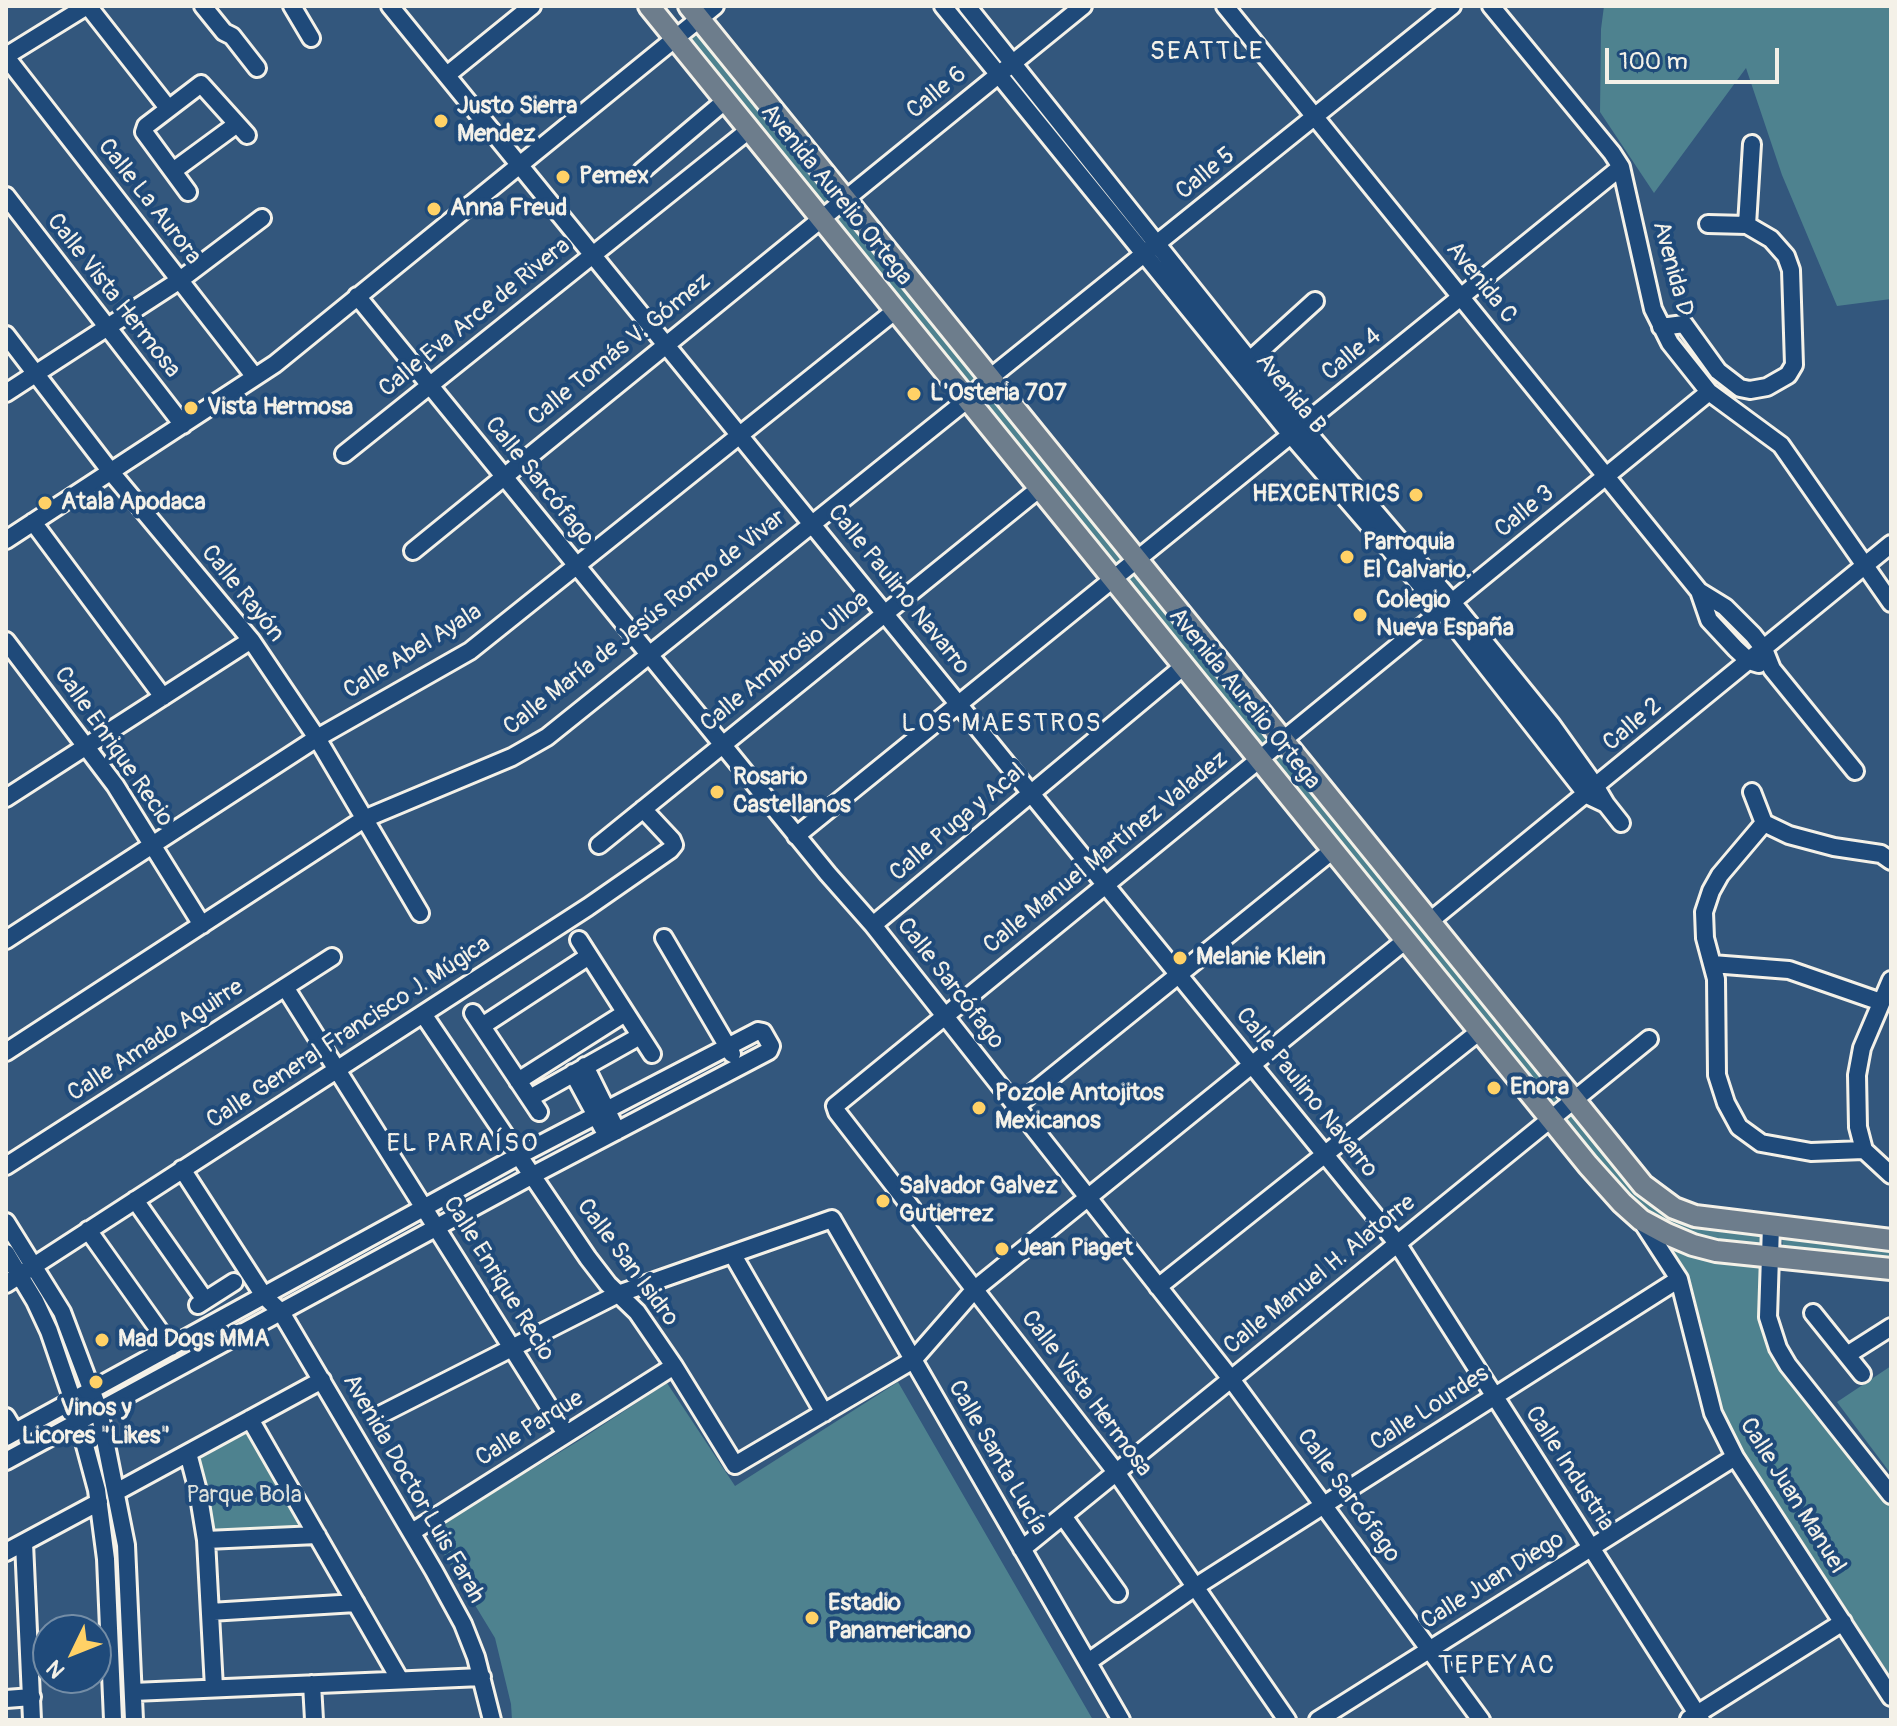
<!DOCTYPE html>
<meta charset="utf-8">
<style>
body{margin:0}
#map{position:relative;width:1897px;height:1726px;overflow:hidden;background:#33577d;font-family:Pangolin,sans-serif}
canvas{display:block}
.frame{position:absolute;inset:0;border:8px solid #f4f1e8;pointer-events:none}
.north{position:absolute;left:32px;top:1614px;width:80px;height:80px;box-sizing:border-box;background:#1f4a7a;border:2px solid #748da6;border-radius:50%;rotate:227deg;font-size:22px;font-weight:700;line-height:32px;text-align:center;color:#f4f1e8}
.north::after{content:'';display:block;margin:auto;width:28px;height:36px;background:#ffd166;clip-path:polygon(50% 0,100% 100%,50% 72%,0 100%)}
.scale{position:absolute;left:1605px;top:48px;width:174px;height:36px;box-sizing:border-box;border:4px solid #f4f1e8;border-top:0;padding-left:10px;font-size:24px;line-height:28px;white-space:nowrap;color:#f4f1e8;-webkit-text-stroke:6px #1f4a7a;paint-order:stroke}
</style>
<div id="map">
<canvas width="1897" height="1726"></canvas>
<div class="frame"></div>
<div class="north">N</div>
<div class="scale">100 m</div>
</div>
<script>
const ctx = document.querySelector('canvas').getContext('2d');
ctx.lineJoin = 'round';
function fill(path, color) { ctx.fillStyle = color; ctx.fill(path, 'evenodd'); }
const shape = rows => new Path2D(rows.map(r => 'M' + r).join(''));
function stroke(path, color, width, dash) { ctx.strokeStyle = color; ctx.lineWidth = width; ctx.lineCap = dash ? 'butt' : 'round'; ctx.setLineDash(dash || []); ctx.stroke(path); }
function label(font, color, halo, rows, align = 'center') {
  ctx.font = font + ' Pangolin,sans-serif'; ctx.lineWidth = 8; ctx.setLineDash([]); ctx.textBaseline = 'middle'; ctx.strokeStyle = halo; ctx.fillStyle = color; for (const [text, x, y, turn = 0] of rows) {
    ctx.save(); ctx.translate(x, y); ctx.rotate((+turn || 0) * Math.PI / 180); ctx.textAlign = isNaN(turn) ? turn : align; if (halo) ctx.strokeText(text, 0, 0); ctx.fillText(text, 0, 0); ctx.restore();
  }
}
fill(shape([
 [1604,6,1891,6,1891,299,1837,306,1782,175,1746,68,1654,193,1600,112,1601,29],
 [699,25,840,195,823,208,690,44,688,36],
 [841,208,1129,558,1117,567,1110,565,835,223,835,218],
 [1133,567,1280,738,1262,749,1123,581],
 [1279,750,1570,1095,1557,1106,1547,1107,1273,764,1272,759],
 [1572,1111,1675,1209,1768,1226,1765,1249,1714,1245,1638,1213,1562,1119],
 [1786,1231,1891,1244,1891,1265,1785,1253,1782,1241],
 [1658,1235,1762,1261,1784,1368,1891,1507,1891,1677,1720,1415,1701,1320,1678,1267],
 [1891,1366,1891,1474,1837,1402],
 [898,1382,1093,1720,512,1720,511,1704,495,1638,430,1531,580,1440,667,1383,735,1486],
 [247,1427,307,1529,213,1535,193,1455]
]), '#4e828f');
const minor = shape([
 [88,6,168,108],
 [203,6,224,32,232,36,257,68],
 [292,6,311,38],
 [390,6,1397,1243,1701,1720],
 [943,6,1291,435,1442,610,1587,795,1606,804],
 [967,6,1302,426,1452,602,1551,724,1596,787,1606,804,1621,823],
 [1225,6,1699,591,1725,607,1753,635,1764,649,1772,669,1855,771],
 [1491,6,1612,153,1621,167,1653,309,1670,343,1709,392,1781,445,1891,603],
 [6,56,87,6],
 [6,57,255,377],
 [447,75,532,6],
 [173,171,237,124],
 [642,171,726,100],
 [188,192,144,132,146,126,201,84,247,135],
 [6,196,183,425],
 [1747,225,1752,144],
 [357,296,828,874,873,925,1016,1106,1231,1379,1481,1720],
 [1661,327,1684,324,1718,371,1740,388,1750,390,1767,387,1788,375,1794,365,1791,270,1786,256,1771,239,1747,225,1708,224],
 [6,335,111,472,251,640,317,738,420,913],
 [1250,360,1315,301],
 [6,393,180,280,262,218],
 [344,454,749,130],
 [33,522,163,697],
 [6,540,275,364,715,6],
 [413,551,1083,6],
 [1699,591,1709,620,1736,649,1749,661,1759,664],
 [6,641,115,785,202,925],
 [1752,792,1764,823,1789,835,1834,847,1881,854,1891,861],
 [6,798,251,640],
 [1764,823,1720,875,1711,891,1704,912,1705,938,1716,979,1717,1075,1726,1103,1739,1127,1761,1143,1811,1152,1864,1150,1891,1175],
 [796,836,1621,167],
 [599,845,1040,488],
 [1430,921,1891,544],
 [873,925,1184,666],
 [664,938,732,1054],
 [6,940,317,738,470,651,896,310],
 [579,940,652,1054],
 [1712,964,1789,970,1881,1002],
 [285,987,566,1434],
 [473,1013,539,1112],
 [423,1014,588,1258,608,1284,637,1312,674,1366,735,1465,913,1360,975,1289,1406,940],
 [482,1026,589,956],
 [6,1052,364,819,512,757,547,737,968,399,991,377,1452,6],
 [585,1066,617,1131],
 [573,1073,607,1136],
 [518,1081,625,1013],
 [530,1098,640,1036],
 [1016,1106,1333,850],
 [1864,1150,1858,1127,1857,1075,1862,1048,1891,980],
 [6,1166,332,957],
 [182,1169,264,1296,281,1312,434,1571,463,1624,476,1657,492,1720],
 [135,1200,205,1300],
 [6,1222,62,1312,99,1410,126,1545,134,1720],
 [1642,1222,1679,1279,1713,1413,1735,1457,1891,1697],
 [1771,1226,1768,1317,1778,1348,1788,1365,1891,1495],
 [88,1230,171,1347],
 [6,1253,35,1301,49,1331,73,1401,97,1490,106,1559,113,1720],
 [733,1255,824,1413],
 [6,1284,588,907,670,850,674,845,672,840,643,809],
 [1158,1287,1480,1031],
 [198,1305,234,1282],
 [1813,1313,1862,1374],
 [1847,1355,1891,1327],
 [6,1417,15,1432],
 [374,1418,618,1294,832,1219,1121,1720],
 [250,1419,400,1680],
 [6,1437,520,1155,758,1031,763,1032,771,1046,769,1051,533,1175,6,1461],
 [188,1453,198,1491,206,1540,214,1688],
 [118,1491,322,1380],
 [1063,1516,1118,1593],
 [412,1532,674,1366],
 [206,1540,317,1535],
 [24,1543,32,1720],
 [1022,1549,1649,1039],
 [6,1552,99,1502],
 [210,1612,356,1603],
 [1088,1662,1195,1587,1679,1279],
 [312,1684,314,1720],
 [133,1692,482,1677],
 [6,1699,32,1697],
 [1689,1719,1843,1622],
 [1287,1720,1116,1472,837,1112,835,1106,1709,392],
 [1318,1720,1735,1457]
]);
const major = shape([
 [649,6,1588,1165,1622,1203,1641,1220,1667,1234,1693,1245,1716,1251,1891,1269],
 [689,6,1643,1185,1674,1208,1695,1216,1891,1240]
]);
stroke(minor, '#f4f1e8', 22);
stroke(major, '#f4f1e8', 26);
stroke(minor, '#1f4a7a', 16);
stroke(major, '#6d7d8c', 20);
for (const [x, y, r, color] of [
 [441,121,8,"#ffd166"],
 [563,177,8,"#ffd166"],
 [434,209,8,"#ffd166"],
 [914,394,8,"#ffd166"],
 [191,408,8,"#ffd166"],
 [1416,495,8,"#ffd166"],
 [45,503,8,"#ffd166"],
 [1347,557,8,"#ffd166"],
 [1360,615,8,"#ffd166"],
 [717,792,8,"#ffd166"],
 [1180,958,8,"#ffd166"],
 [1494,1088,8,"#ffd166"],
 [979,1108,8,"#ffd166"],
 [883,1201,8,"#ffd166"],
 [1002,1249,8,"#ffd166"],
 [102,1340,8,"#ffd166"],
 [96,1382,8,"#ffd166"],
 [812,1618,8,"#ffd166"]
]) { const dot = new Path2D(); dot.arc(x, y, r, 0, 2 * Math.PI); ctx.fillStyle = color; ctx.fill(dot); stroke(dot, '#1f4a7a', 3); }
label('24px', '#f4f1e8', '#1f4a7a', [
 ["Calle 6",937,93,-39],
 ["Calle 5",1206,174,-39],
 ["Avenida Aurelio Ortega",836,195,51],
 ["Calle La Aurora",149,202,52],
 ["Avenida D",1672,269,75],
 ["Avenida C",1481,283,51],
 ["Calle Vista Hermosa",113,296,52],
 ["Calle Eva Arce de Rivera",475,318,-39],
 ["Calle Tomás V. Gómez",620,350,-39],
 ["Calle 4",1352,355,-39],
 ["Avenida B",1290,394,51],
 ["Calle Sarcófago",539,482,51],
 ["Calle 3",1525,512,-39],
 ["Calle Paulino Navarro",898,590,51],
 ["Calle Rayón",242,594,51],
 ["Calle María de Jesús Romo de Vivar",645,623,-38],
 ["Calle Abel Ayala",413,652,-32],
 ["Calle Ambrosio Ulloa",785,662,-39],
 ["Avenida Aurelio Ortega",1244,699,51],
 ["Calle 2",1633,725,-40],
 ["Calle Enrique Recio",113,747,55],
 ["Calle Puga y Acal",958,823,-40],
 ["Calle Manuel Martínez Valadez",1106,853,-39],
 ["Calle Sarcófago",950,984,52],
 ["Calle General Francisco J. Múgica",349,1033,-33],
 ["Calle Amado Aguirre",156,1041,-33],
 ["Calle Paulino Navarro",1306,1093,51],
 ["Calle San Isidro",627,1263,53],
 ["Calle Manuel H. Alatorre",1320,1275,-39],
 ["Calle Enrique Recio",498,1279,58],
 ["Calle Vista Hermosa",1086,1394,53],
 ["Calle Lourdes",1430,1409,-33],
 ["Calle Parque",530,1429,-32],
 ["Calle Santa Lucía",997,1458,60],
 ["Calle Industria",1569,1469,57],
 ["Avenida Doctor Luis Farah",413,1489,60],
 ["Calle Sarcófago",1348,1496,54],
 ["Calle Juan Manuel",1792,1496,58],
 ["Calle Juan Diego",1493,1581,-32]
]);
label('bold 24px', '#f4f1e8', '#1f4a7a', [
 ["Justo Sierra",457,107],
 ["Mendez",457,135],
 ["Pemex",579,177],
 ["Anna Freud",450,209],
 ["L'Osteria 707",930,394],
 ["Vista Hermosa",207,408],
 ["HEXCENTRICS",1400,495,"right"],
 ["Atala Apodaca",61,503],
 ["Parroquia",1363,543],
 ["El Calvario.",1363,571],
 ["Colegio",1376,601],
 ["Nueva España",1376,629],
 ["Rosario",733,778],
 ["Castellanos",733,806],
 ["Melanie Klein",1196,958],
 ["Enora",1510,1088],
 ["Pozole Antojitos",995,1094],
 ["Mexicanos",995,1122],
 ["Salvador Galvez",899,1187],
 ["Gutierrez",899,1215],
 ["Jean Piaget",1018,1249],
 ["Mad Dogs MMA",118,1340],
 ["Vinos y",96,1409,"center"],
 ["Licores \"Likes\"",96,1437,"center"],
 ["Estadio",828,1604],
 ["Panamericano",828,1632]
], 'left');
label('24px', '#dbe0db', '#1f4a7a', [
 ["Parque Bola",244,1496]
]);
ctx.letterSpacing = '2px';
label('26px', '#f4f1e8', '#1f4a7a', [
 ["SEATTLE",1207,52],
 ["LOS MAESTROS",1002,724],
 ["EL PARAÍSO",463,1144],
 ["TEPEYAC",1497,1666]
]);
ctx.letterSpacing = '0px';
</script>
